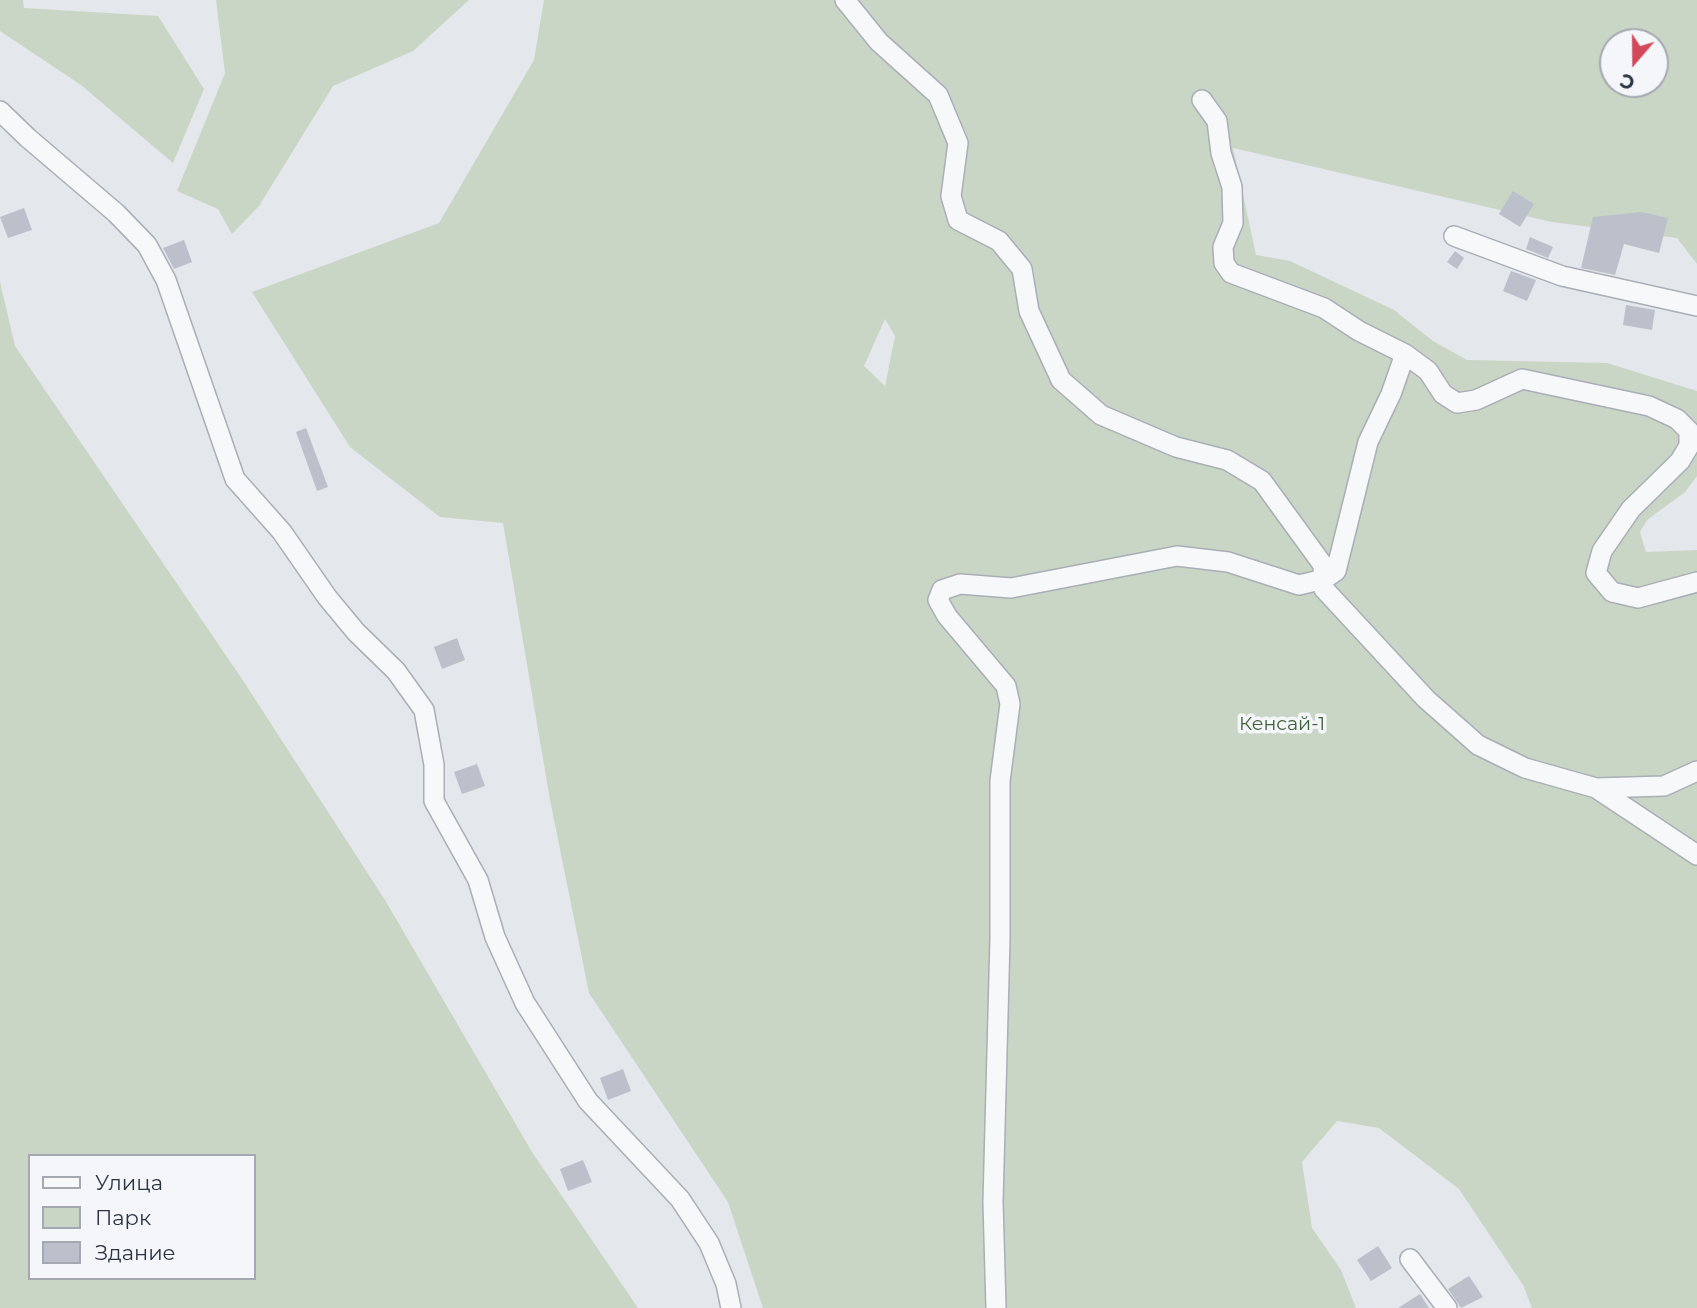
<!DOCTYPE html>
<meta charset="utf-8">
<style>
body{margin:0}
#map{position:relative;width:1697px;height:1308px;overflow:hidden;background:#e4e7ec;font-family:Montserrat,sans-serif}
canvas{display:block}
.legend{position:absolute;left:28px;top:1154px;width:228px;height:126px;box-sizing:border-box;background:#f4f6f9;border:2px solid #a4a8b1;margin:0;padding:9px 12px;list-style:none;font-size:21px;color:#2b3445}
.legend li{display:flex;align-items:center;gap:14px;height:35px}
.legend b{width:35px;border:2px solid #a4a8b1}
.north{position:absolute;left:1599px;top:28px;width:70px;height:70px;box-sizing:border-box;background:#f4f6f9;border:2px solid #a4a8b1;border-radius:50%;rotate:200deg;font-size:19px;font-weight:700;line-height:28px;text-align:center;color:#2b3445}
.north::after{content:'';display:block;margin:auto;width:24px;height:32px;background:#d1495b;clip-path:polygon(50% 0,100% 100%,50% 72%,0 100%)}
</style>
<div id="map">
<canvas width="1697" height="1308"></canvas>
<ul class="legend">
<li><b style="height:9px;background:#f7f8fa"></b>Улица</li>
<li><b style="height:19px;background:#c9d6c5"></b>Парк</li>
<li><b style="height:19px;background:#bbc0ca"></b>Здание</li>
</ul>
<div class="north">С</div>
</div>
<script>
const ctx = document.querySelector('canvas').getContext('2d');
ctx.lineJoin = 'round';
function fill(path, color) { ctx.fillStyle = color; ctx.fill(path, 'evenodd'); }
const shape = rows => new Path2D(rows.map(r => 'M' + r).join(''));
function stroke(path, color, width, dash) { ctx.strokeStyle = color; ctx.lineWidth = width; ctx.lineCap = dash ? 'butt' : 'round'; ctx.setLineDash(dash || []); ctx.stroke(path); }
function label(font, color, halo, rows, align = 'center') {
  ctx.font = font + ' Montserrat,sans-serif'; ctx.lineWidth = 7; ctx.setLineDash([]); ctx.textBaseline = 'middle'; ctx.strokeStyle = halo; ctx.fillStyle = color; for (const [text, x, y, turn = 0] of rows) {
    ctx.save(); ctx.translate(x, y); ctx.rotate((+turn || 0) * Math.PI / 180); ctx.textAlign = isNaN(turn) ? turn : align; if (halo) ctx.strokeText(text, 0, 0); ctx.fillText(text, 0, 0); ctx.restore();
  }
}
fill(shape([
 [0,0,23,0,24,8,158,16,204,89,173,163,81,85,0,31],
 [216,0,469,0,413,51,333,86,259,206,232,234,218,209,177,191,225,73],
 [544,0,1697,0,1697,264,1677,238,1552,222,1233,148,1256,255,1290,261,1394,310,1433,341,1467,360,1607,363,1697,391,1697,476,1685,492,1647,520,1640,532,1646,552,1697,550,1697,1308,1532,1308,1523,1285,1459,1189,1379,1128,1337,1121,1302,1162,1312,1228,1341,1270,1356,1308,763,1308,728,1202,589,993,550,800,503,523,440,517,350,447,252,292,439,223,534,60],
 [1613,42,1655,42,1655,84,1613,84],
 [885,319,895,336,885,386,864,366],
 [0,282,15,346,242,679,385,900,532,1152,638,1308,0,1308],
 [30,1156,254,1156,254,1278,30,1278]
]), '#c9d6c5');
fill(shape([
 [1513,191,1534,204,1520,227,1499,214],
 [24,208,32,230,8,238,0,217],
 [1641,212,1668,218,1659,253,1624,244,1615,275,1581,268,1593,217],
 [1530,237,1553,247,1548,258,1526,249],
 [184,240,192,262,174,269,163,248],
 [1455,251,1464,258,1457,269,1447,262],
 [1511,271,1536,280,1527,301,1503,291],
 [1626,305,1655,310,1652,330,1623,325],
 [306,428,328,487,317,491,296,432],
 [457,638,465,660,442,669,434,647],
 [477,764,485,786,462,794,454,772],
 [623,1069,631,1091,608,1100,600,1078],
 [583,1160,592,1182,568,1191,560,1169],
 [1378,1246,1392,1268,1371,1281,1357,1260],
 [1469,1276,1483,1297,1461,1308,1448,1289],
 [1420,1294,1429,1308,1398,1308]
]), '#bbc0ca');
const minor = shape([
 [845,0,879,42,938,95,958,143,951,196,958,220,999,241,1022,269,1029,311,1061,380,1101,415,1176,447,1227,460,1262,481,1323,565,1324,589,1426,699,1478,745,1525,768,1596,788,1664,786,1697,771],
 [1202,100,1217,121,1221,153,1232,187,1233,223,1223,247,1224,263,1231,273,1324,308,1359,331,1405,354,1428,371,1443,394,1457,403,1476,400,1522,379,1649,406,1677,419,1689,431,1689,446,1680,461,1631,509,1602,551,1596,573,1612,592,1638,598,1697,582],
 [0,111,28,138,116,213,147,245,166,280,235,479,282,532,327,597,356,632,396,671,424,710,434,765,434,801,478,880,495,937,525,1003,588,1101,680,1199,709,1243,726,1284,731,1308],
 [1454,236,1562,276,1697,306],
 [1596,788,1697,855],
 [1410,1259,1447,1308],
 [996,1308,993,1202,1000,939,1000,781,1010,704,1006,686,947,616,938,600,942,590,960,584,1011,588,1177,556,1228,562,1299,585,1324,579,1336,571,1368,442,1391,394,1405,354]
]);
stroke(minor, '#a9aeb7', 22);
stroke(minor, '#f7f8fa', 19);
label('19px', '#3f6138', '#f4f6f9', [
 ["Кенсай-1",1282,724]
]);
</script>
